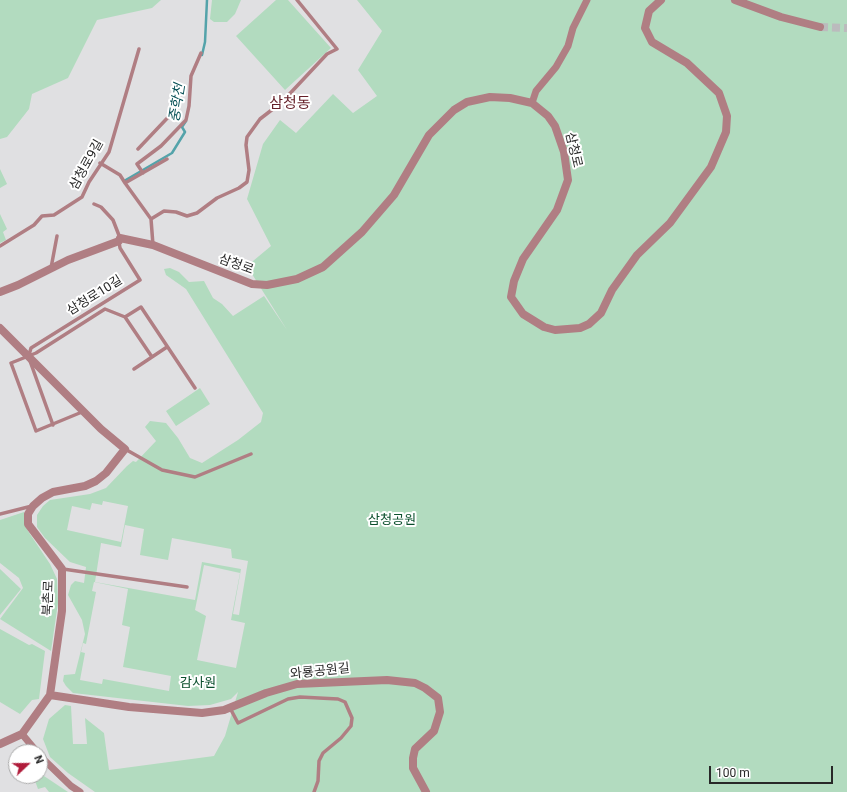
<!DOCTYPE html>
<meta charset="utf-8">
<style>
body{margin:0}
#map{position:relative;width:847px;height:792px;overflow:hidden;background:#e0e0e2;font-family:Roboto,sans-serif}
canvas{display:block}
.north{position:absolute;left:8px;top:744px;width:40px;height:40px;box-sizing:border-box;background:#fff;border:1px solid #a9a9a9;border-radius:50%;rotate:68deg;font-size:11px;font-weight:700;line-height:16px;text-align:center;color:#282828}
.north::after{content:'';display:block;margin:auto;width:14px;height:18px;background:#b01c3b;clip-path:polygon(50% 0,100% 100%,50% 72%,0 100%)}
.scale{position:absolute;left:709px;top:766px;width:124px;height:18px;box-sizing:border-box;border:2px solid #282828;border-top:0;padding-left:5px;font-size:12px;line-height:14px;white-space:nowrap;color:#282828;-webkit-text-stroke:3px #fff;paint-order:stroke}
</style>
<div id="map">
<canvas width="847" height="792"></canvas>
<div class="north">N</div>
<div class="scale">100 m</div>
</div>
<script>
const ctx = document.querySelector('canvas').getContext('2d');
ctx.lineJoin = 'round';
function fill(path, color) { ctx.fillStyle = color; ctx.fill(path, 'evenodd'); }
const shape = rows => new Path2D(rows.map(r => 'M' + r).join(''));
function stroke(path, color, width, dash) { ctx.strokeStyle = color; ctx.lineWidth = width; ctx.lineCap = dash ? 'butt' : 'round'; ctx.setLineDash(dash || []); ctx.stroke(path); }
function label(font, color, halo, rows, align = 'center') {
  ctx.font = font + ' Roboto,"Noto Sans KR",sans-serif'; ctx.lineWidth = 4; ctx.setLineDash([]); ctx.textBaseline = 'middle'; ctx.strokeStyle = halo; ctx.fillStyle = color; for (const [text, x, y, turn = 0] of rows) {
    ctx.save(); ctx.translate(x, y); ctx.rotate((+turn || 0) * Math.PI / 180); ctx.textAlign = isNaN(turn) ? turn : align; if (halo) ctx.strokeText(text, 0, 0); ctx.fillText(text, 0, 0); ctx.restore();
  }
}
fill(shape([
 [0,0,161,0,152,8,97,20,68,78,32,94,29,109,7,137,0,139],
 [212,0,241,0,235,14,227,22,214,22,210,19],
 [276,0,288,0,331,48,285,90,236,36],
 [357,0,847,0,847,792,95,792,68,773,50,757,43,739,49,719,65,705,71,706,73,744,87,744,85,718,104,733,109,770,214,756,225,736,238,692,231,699,210,705,188,706,73,693,66,686,63,681,64,675,75,674,85,634,82,620,68,595,71,585,75,581,84,583,86,567,70,562,45,538,37,527,37,515,43,506,50,500,90,494,106,488,127,466,133,461,136,462,156,441,145,427,150,421,166,423,178,438,190,458,202,463,238,440,261,422,263,413,186,289,166,275,164,269,170,268,179,272,189,282,204,281,213,298,222,304,233,316,264,296,287,330,247,266,271,246,247,199,263,144,280,120,296,133,333,94,353,113,377,96,358,70,382,31],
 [103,501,128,506,121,542,67,530,72,506,90,510,92,503,102,505],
 [125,525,144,529,140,555,168,560,172,538,231,549,232,558,248,561,239,615,233,614,241,569,202,562,195,600,95,582,101,543,121,547],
 [204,565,240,573,231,620,245,623,236,668,197,660,206,616,195,610],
 [94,582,128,589,122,625,130,627,123,667,171,676,169,691,103,679,102,684,80,680,85,653,81,652,83,643,86,644,96,592,92,591],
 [0,169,7,184,0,188],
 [0,214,7,229,3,232,6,240,0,243],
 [200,388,210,404,176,426,166,411],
 [24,512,28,531,50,564,57,579,58,603,51,651,0,619,23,588,19,578,0,563,0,520],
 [0,569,21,589,0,615],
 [0,629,29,645,32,644,45,651,39,699,32,700,20,714,0,702],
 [40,774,44,776,68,792,49,792,45,787,38,789,34,778]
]), '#b2dbbf');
stroke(shape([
 [202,55,205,42,207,0],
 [124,181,172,153,185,132,182,127,186,121]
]), '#54a3aa', 2.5);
stroke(shape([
 [820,27,847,28]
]), '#bbbbbd', 8, [8, 4]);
stroke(shape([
 [138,149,174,111],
 [100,163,120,175,125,183],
 [143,173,137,164,161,146,186,120,189,106,191,76,201,53],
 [94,204,101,207,113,220,120,238],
 [151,219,164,211,176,212,187,216,197,213,217,198,239,188,247,182,249,170,246,145,247,137,260,119,282,102,327,54,337,49,297,0],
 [153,245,151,219,125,183,167,159],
 [0,246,34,225,42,216,54,215,82,197,89,182,109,152,139,49],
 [51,268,57,236],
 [125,317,141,307,195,388],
 [29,355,31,348,140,280,120,248,119,242],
 [30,361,53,425],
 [134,369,167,347],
 [82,412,36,431,11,363,36,353,105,309,125,317,152,357],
 [125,449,162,470,195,477,251,454],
 [0,514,32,506],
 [63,569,187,587],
 [230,708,238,723,288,699,300,697,338,699,345,702,352,718,351,726,341,738,323,753,319,761,318,781,314,792]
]), '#b07e83', 3.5);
stroke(shape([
 [532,103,536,91,556,67,568,46,573,28,587,0],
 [22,734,37,752],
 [40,756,71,786,80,792]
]), '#b07e83', 7);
stroke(shape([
 [735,0,781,17,820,27],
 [0,292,18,285,68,260,119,241,120,238,153,245,252,284,267,285,297,279,323,267,362,232,394,195,429,135,454,110,467,102,490,97,510,98,532,103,548,116,555,126,564,152,568,180,557,210,523,259,514,281,511,297,523,314,544,327,555,330,580,328,589,324,601,313,612,290,637,255,670,223,711,167,726,132,727,116,719,93,687,63,652,42,645,28,649,11,661,0],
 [0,328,101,429,125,449,106,473,96,481,85,486,53,492,42,498,33,506,28,514,28,524,62,569,62,611,50,695,22,734,0,744],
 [50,695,129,707,202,713,224,710,266,693,297,684,387,680,415,683,425,688,438,698,440,712,434,731,415,749,413,758,413,768,426,792]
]), '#b07e83', 8);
label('13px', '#282828', '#fff', [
 ["삼청로",573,150,77],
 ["삼청로9길",87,165,-61],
 ["삼청로",236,265,20],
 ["삼청로10길",95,296,-32],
 ["북촌로",49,598,-88],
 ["와룡공원길",320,672,-6]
]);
label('13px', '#0b4f2d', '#fff', [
 ["삼청공원",392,521],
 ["감사원",198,684]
]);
label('italic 14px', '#075157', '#fff', [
 ["중학천",178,103,-81]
]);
label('15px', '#651f28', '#fff', [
 ["삼청동",290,104]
]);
</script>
